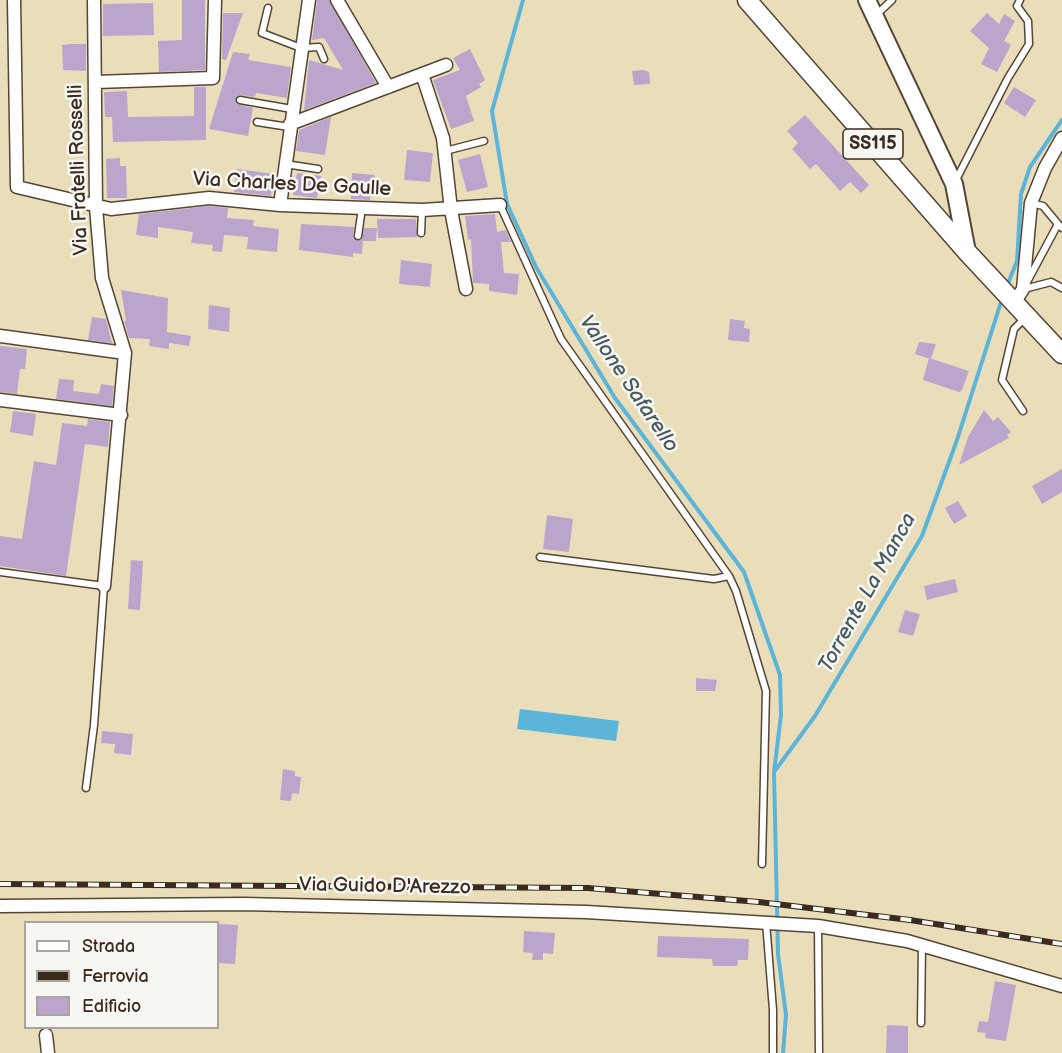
<!DOCTYPE html>
<style>
body{margin:0}
#map{position:relative;width:1062px;height:1053px;overflow:hidden;background:#eadeba;font-family:"Balsamiq Sans",sans-serif}
canvas{display:block}
.legend{position:absolute;left:24px;top:921px;width:195px;height:108px;box-sizing:border-box;background:#f6f6f2;border:2px solid #aba49d;margin:0;padding:8px 10px;list-style:none;font-size:18px;color:#3b2a1e}
.legend li{display:flex;align-items:center;gap:12px;height:30px}
.legend b{width:30px;border:2px solid #aba49d}
</style>
<div id="map">
<canvas width="1062" height="1053"></canvas>
<ul class="legend">
<li><b style="height:8px;background:#fff"></b>Strada</li>
<li><b style="height:8px;background:#3b2a1e"></b>Ferrovia</li>
<li><b style="height:16px;background:#bca5cc"></b>Edificio</li>
</ul>
</div>
<script>
const ctx = document.querySelector('canvas').getContext('2d');
ctx.lineJoin = 'round';
function fill(path, color) { ctx.fillStyle = color; ctx.fill(path, 'evenodd'); }
const shape = rows => new Path2D(rows.map(r => 'M' + r).join(''));
function stroke(path, color, width, dash) { ctx.strokeStyle = color; ctx.lineWidth = width; ctx.lineCap = dash ? 'butt' : 'round'; ctx.setLineDash(dash || []); ctx.stroke(path); }
function label(font, color, halo, rows, align = 'center') {
  ctx.font = font + ' "Balsamiq Sans",sans-serif'; ctx.lineWidth = 5; ctx.setLineDash([]); ctx.textBaseline = 'middle'; ctx.strokeStyle = halo; ctx.fillStyle = color; for (const [text, x, y, turn = 0] of rows) {
    ctx.save(); ctx.translate(x, y); ctx.rotate((+turn || 0) * Math.PI / 180); ctx.textAlign = isNaN(turn) ? turn : align; if (halo) ctx.strokeText(text, 0, 0); ctx.fillText(text, 0, 0); ctx.restore();
  }
}
fill(shape([
 [520,709,619,721,616,741,517,729]
]), '#5cb5d9');
stroke(shape([
 [523,0,492,111,507,204,536,267,615,398,744,572,780,675,781,715,774,772],
 [1007,286,1017,261,1021,194,1030,167,1062,120],
 [783,1053,786,1015,778,954,774,772,815,716,922,536,957,440,1002,299]
]), '#5cb5d9', 4);
fill(shape([
 [182,0,205,0,205,70,159,72,158,41,182,40],
 [317,0,329,0,376,83,304,110,309,60,343,70,324,38,312,40],
 [153,3,154,35,103,36,103,4],
 [223,13,243,13,226,60,222,59],
 [987,13,999,24,1004,14,1015,21,1004,41,1011,45,997,72,981,64,989,48,970,31],
 [73,44,86,44,86,71,63,70,62,45],
 [470,49,485,80,479,84,481,87,466,96,474,121,451,129,433,80,460,70,453,58],
 [233,52,250,54,248,60,291,67,287,98,256,93,255,97,240,95,236,97,237,104,253,108,248,136,209,129],
 [644,70,649,72,650,84,634,85,632,71],
 [194,87,206,87,206,140,113,142,112,117,105,117,104,92,127,91,128,117,194,116],
 [1014,87,1036,100,1025,117,1004,103],
 [805,115,869,185,861,193,850,182,840,191,816,164,810,169,792,149,798,143,787,131],
 [331,117,325,155,296,151,299,130],
 [407,150,433,153,430,182,404,180],
 [480,154,488,187,467,192,458,160],
 [120,158,120,166,126,166,127,198,107,198,106,159],
 [237,169,274,174,271,196,234,192],
 [297,173,321,176,317,198,293,195],
 [352,173,375,175,370,200,351,199],
 [209,206,228,208,227,218,254,220,253,226,279,229,277,252,247,249,248,237,224,235,222,252,212,251,213,245,191,243,193,232,158,227,158,238,136,235,139,214],
 [495,214,497,232,506,230,511,242,501,242,504,273,519,274,517,295,489,291,489,284,473,283,471,239,468,240,465,216],
 [377,219,416,219,417,237,378,238],
 [301,224,354,227,353,237,358,241,362,239,364,228,377,228,376,241,363,241,362,254,353,253,353,257,299,250],
 [401,260,432,264,430,287,399,284],
 [121,290,168,298,167,332,191,336,189,346,169,343,169,349,149,346,150,339,129,338,124,321,126,321],
 [209,305,230,308,229,332,208,329],
 [92,317,106,319,112,343,88,340],
 [730,319,745,321,744,328,750,329,749,342,728,340],
 [919,342,936,344,931,359,915,354],
 [0,346,27,349,25,369,20,369,17,394,0,392],
 [929,358,969,371,962,390,959,392,923,380],
 [59,379,74,380,73,391,99,394,101,384,114,386,112,406,56,399],
 [984,410,993,421,998,417,1011,432,1007,435,1009,438,959,465,968,437],
 [13,411,36,414,33,436,10,432],
 [88,419,110,422,108,447,85,444,66,576,0,566,0,536,22,539,34,461,56,465,62,423,87,426],
 [1062,469,1062,492,1042,504,1032,486],
 [958,501,967,516,954,524,945,508],
 [547,515,573,519,569,552,543,549],
 [131,560,143,561,140,610,128,609],
 [955,579,958,592,927,600,924,586],
 [905,610,920,614,913,636,898,632],
 [696,678,717,680,715,691,696,691],
 [102,731,133,734,131,755,114,753,115,744,101,743],
 [283,769,295,771,295,776,301,777,299,794,292,793,291,801,280,800],
 [218,924,238,925,235,964,218,963],
 [524,931,555,933,553,954,543,953,543,960,532,960,533,953,523,952],
 [658,936,749,939,748,960,738,960,737,966,713,966,712,959,657,957],
 [995,981,1016,985,1006,1041,985,1038,986,1033,977,1032,979,1021,988,1022],
 [887,1025,908,1026,908,1053,886,1053]
]), '#bca5cc');
const service = shape([
 [268,8,262,33,301,48,319,47,324,59],
 [875,16,892,0],
 [240,100,292,109],
 [257,122,289,127],
 [445,151,484,141],
 [285,164,318,169],
 [956,180,1008,78,1029,44,1028,21,1017,6,1020,0],
 [1031,203,1043,206,1058,224],
 [500,205,561,339,729,576,736,591,766,691,762,864],
 [421,233,422,210],
 [358,236,362,208],
 [1027,282,1058,224,1062,228],
 [1024,289,1051,282,1062,288],
 [1023,411,1002,380,1014,329,1026,317],
 [540,557,714,579,729,576],
 [0,572,104,586,94,725,86,788],
 [766,922,773,1010,773,1053],
 [818,926,819,1053],
 [921,1023,922,946]
]);
const minor = shape([
 [14,0,17,187,111,209,209,198,280,205,422,210,500,205],
 [94,0,96,207,102,278,125,353,104,586],
 [337,0,388,87],
 [422,74,443,138,451,210,466,289],
 [96,82,213,78,215,0],
 [290,124,446,65],
 [280,205,309,0],
 [1014,303,1023,289,1031,203,1045,168,1062,138],
 [0,336,125,353],
 [0,400,121,415],
 [0,906,244,904,586,912,818,926,907,941,1062,986],
 [46,1035,48,1053]
]);
const secondary = shape([
 [867,0,954,184,967,252]
]);
const primary = shape([
 [747,0,967,252,1062,354]
]);
stroke(service, '#554535', 9);
stroke(minor, '#554535', 15);
stroke(secondary, '#554535', 20);
stroke(primary, '#554535', 21);
stroke(service, '#fff', 6);
stroke(minor, '#fff', 12);
stroke(secondary, '#fff', 16);
stroke(primary, '#fff', 18);
const rail = shape([
 [0,884,588,888,759,902,910,920,1062,944]
]);
stroke(rail, '#3b2a1e', 6);
stroke(rail, '#f6f6f2', 4, [11]);
for (const [x, y, w] of [
 [873,144,60]
]) { const box = new Path2D(); box.roundRect(x - w / 2, y - 15, w, 30, 4.5); ctx.fillStyle = '#f6f6f2'; ctx.fill(box); stroke(box, '#3b2a1e', 1.5); }
label('bold 18px', '#3b2a1e', null, [
 ["SS115",873,144]
]);
label('20px', '#3b2a1e', '#f6f6f2', [
 ["Via Fratelli Rosselli",79,170,-92],
 ["Via Charles De Gaulle",292,185,3],
 ["Via Guido D'Arezzo",385,887,1]
]);
label('italic 21px', '#475b5f', '#f6f6f2', [
 ["Vallone Safarello",628,384,56],
 ["Torrente La Manca",868,593,-61]
]);
</script>
